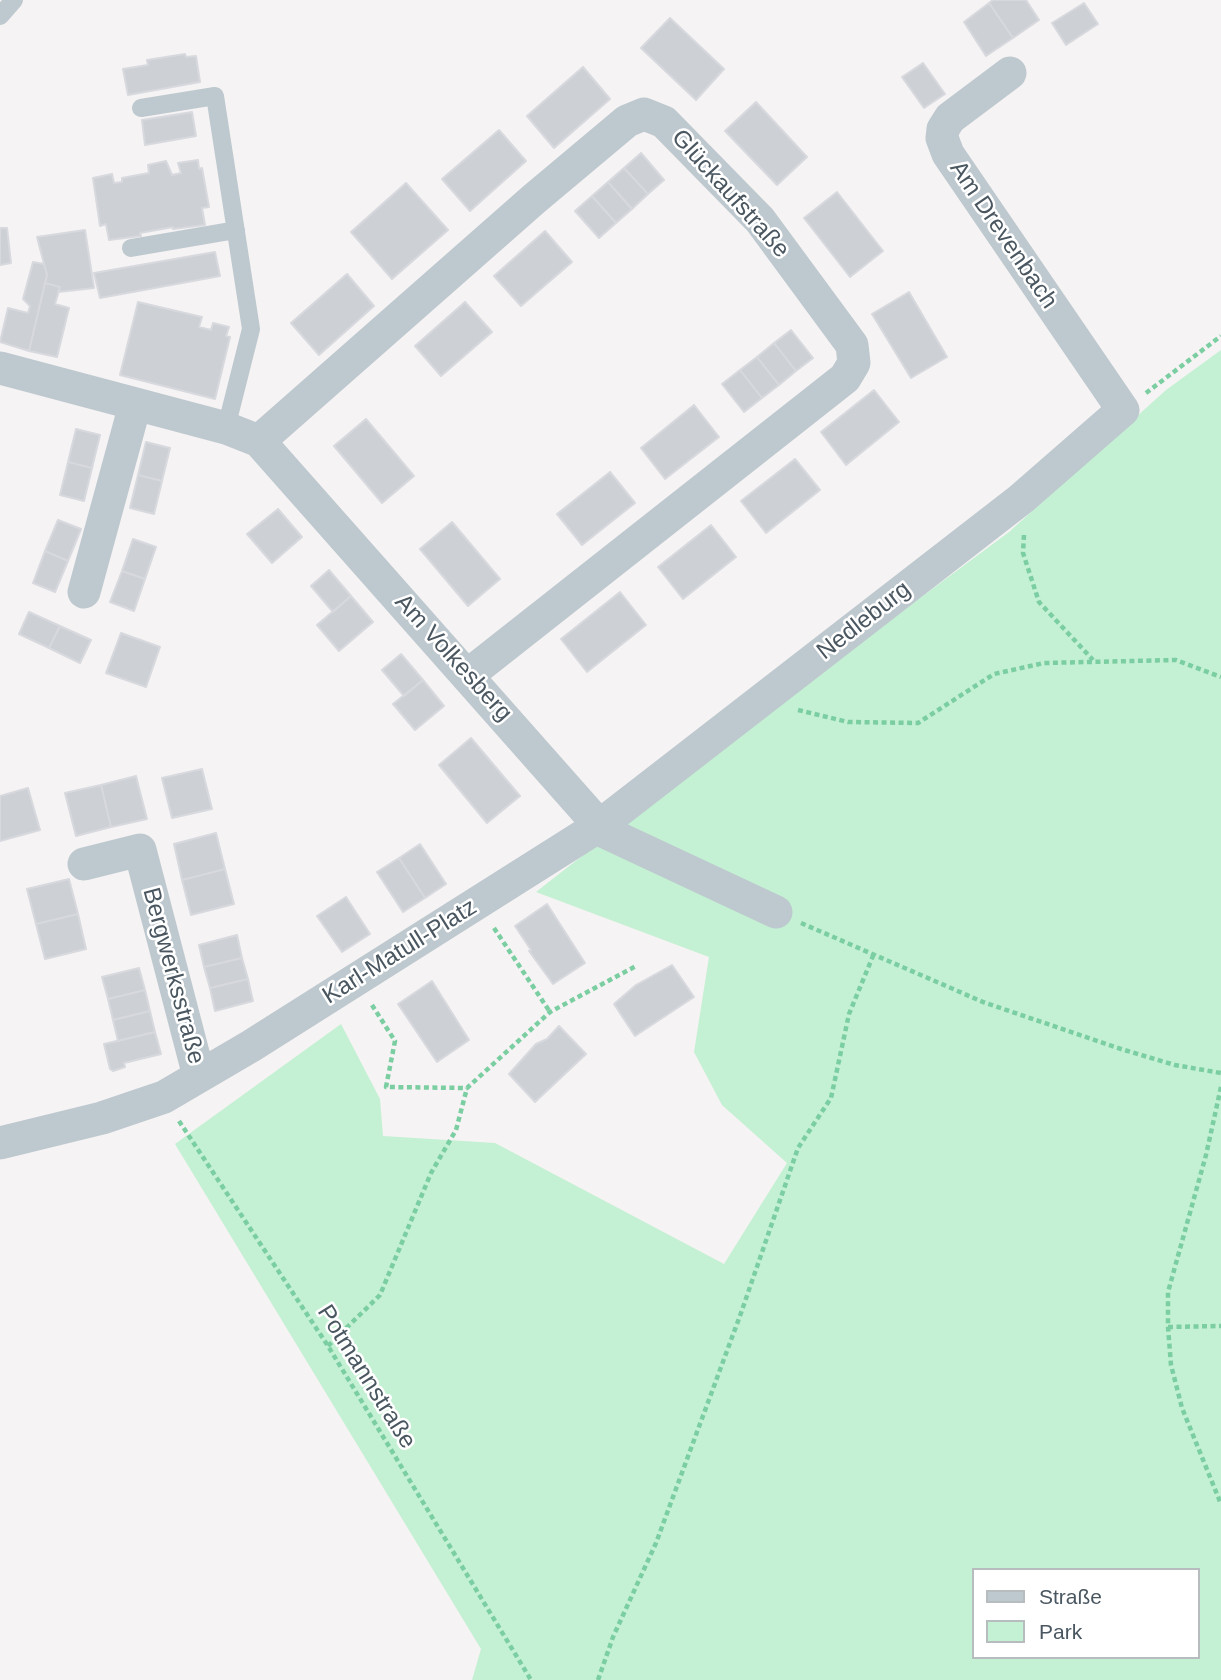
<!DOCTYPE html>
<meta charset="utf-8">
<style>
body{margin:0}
#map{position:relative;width:1221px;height:1680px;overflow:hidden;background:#f5f3f3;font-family:Helvetica,sans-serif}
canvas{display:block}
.legend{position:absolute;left:972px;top:1568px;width:228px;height:91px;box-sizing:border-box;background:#fff;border:2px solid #b7bcbf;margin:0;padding:9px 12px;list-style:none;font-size:21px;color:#4a5760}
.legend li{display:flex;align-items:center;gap:14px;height:35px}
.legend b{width:35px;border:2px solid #b7bcbf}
</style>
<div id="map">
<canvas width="1221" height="1680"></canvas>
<ul class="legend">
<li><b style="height:9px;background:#bec8cf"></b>Straße</li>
<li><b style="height:19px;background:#c4f0d3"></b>Park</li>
</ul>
</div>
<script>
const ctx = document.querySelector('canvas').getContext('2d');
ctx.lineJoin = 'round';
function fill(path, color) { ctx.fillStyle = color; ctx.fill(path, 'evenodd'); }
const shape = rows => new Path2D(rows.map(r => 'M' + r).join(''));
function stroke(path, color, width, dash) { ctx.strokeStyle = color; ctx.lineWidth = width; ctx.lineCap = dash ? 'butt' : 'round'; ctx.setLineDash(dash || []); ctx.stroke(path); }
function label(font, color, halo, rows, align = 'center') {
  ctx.font = font + ' Helvetica,sans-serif'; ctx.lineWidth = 5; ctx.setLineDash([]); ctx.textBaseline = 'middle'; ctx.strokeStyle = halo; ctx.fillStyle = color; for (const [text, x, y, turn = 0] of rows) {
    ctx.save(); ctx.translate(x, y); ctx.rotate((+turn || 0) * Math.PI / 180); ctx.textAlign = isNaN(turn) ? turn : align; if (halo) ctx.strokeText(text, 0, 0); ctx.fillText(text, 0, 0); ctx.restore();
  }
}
fill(shape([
 [1221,350,1221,1680,472,1680,481,1649,175,1144,341,1024,380,1099,383,1136,495,1143,724,1264,787,1163,722,1105,694,1052,709,957,536,892,761,716,1009,532,1166,390],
 [974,1570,1198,1570,1198,1657,974,1657]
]), '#c4f0d3');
const building = shape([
 [993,0,1026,0,1039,20,1013,38,989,3,993,0],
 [989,3,1013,38,986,56,964,22,989,3],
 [1084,3,1098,24,1066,45,1052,23,1084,3],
 [670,18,724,69,696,100,641,48,670,18],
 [185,54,186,57,196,56,200,82,128,95,123,69,148,65,147,60,185,54],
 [923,63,945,94,924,108,902,77,923,63],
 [583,67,610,99,554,148,527,116,583,67],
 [756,102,807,157,777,185,725,131,756,102],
 [192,112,196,136,145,145,142,120,192,112],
 [499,130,526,161,470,211,442,179,499,130],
 [641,153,664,180,648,194,624,168,641,153],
 [198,160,199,169,202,168,209,207,202,208,205,225,173,229,173,227,140,233,141,236,109,240,106,224,100,226,93,178,112,174,114,183,122,182,122,178,149,173,148,165,166,161,172,175,181,173,178,163,198,160],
 [624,168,648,194,632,209,608,182,624,168],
 [608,182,632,209,616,223,592,196,608,182],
 [406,183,448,230,392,279,351,232,406,183],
 [837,192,883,251,850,277,804,218,837,192],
 [592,196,616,223,599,238,575,211,592,196],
 [0,228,7,228,11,263,0,265,0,228],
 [85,230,94,288,58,292,60,287,45,283,47,275,37,237,85,230],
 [545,231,572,262,521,306,494,276,545,231],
 [215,252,220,276,100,298,94,273,215,252],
 [33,262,44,264,47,275,29,351,0,342,8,308,28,313,30,306,23,299,33,262],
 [347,274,374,306,319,355,291,323,347,274],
 [45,283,60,287,55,304,69,308,57,357,29,351,45,283],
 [909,292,947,357,911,378,872,314,909,292],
 [138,302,202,317,199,327,211,330,213,323,229,327,226,336,230,337,215,399,120,375,138,302],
 [465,302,492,332,441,376,415,346,465,302],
 [791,330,813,358,796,371,774,343,791,330],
 [774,343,796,371,779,385,757,357,774,343],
 [757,357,779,385,762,398,740,370,757,357],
 [740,370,762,398,744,412,722,384,740,370],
 [874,390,899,422,846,465,821,432,874,390],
 [694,405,719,437,665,479,641,448,694,405],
 [366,419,414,476,382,503,334,446,366,419],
 [76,429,100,435,92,468,68,462,76,429],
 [146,442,170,448,162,481,138,475,146,442],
 [795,459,820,490,766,533,741,501,795,459],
 [68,462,92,468,84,501,60,495,68,462],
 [610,472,635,503,582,545,557,514,610,472],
 [138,475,162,481,154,514,130,508,138,475],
 [278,509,302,537,272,563,247,534,278,509],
 [58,520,81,529,68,561,45,551,58,520],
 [452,522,500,579,468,606,420,549,452,522],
 [711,525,736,557,683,599,658,567,711,525],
 [133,539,156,547,145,579,122,571,133,539],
 [45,551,68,561,55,592,33,583,45,551],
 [329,570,351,596,333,612,311,586,329,570],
 [122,571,145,579,134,611,110,602,122,571],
 [620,592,646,625,587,672,561,639,620,592],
 [351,596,373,622,339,651,317,625,351,596],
 [29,612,60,626,49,648,19,634,29,612],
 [60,626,91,640,80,663,49,648,60,626],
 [121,633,160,647,146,687,106,673,121,633],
 [401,654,423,680,404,696,382,670,401,654],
 [423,680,444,706,415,730,393,704,423,680],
 [471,738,520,796,487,823,439,765,471,738],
 [202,769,212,809,172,818,162,778,202,769],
 [136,776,147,819,111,827,101,785,136,776],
 [101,785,111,827,76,836,65,793,101,785],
 [28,788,40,830,0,841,0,796,28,788],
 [216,833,225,869,182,880,174,844,216,833],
 [420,844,446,884,425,898,399,858,420,844],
 [399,858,425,898,403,912,377,872,399,858],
 [225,869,234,904,191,915,182,880,225,869],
 [69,879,78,914,36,924,27,889,69,879],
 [346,897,370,934,342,952,317,916,346,897],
 [547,904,585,963,553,984,529,951,531,950,515,926,547,904],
 [78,914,86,949,45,959,36,924,78,914],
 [237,935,242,958,204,967,199,945,237,935],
 [242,958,248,979,210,988,204,967,242,958],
 [672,965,694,997,635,1036,614,1004,636,985,672,965],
 [139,968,145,990,108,999,102,977,139,968],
 [248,979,253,1001,215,1011,210,988,248,979],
 [432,981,469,1040,437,1062,398,1004,432,981],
 [145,990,150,1011,113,1020,108,999,145,990],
 [150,1011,155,1032,118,1041,113,1020,150,1011],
 [559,1026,586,1054,535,1102,509,1074,536,1044,547,1039,559,1026],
 [155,1032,161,1054,124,1063,125,1067,113,1071,110,1069,104,1044,155,1032]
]);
fill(building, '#cdd0d5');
stroke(building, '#d7d9de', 2);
stroke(shape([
 [1146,393,1221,336],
 [1024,535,1023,553,1039,602,1093,660],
 [798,710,848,722,918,723,994,674,1044,663,1176,660,1221,677],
 [801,923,983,1002,1121,1049,1175,1065,1221,1073],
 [494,928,550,1012],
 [372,1005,395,1041,386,1087,467,1088,550,1012,636,966],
 [1221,1087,1206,1155,1168,1292,1168,1327,1171,1365,1182,1408,1221,1504],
 [179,1121,328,1346,531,1680],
 [1168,1327,1221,1326],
 [328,1346,380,1295,431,1173,456,1130,467,1088],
 [598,1680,613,1637,656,1543,741,1313,798,1148,831,1098,849,1014,873,956]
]), '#7bcea1', 4.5, [5, 3.5]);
stroke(shape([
 [0,16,14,0],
 [141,108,215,96,251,329,226,428],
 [131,248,236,230]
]), '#bec8cf', 18);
stroke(shape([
 [0,368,226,428,259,441,605,832,776,912],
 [259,441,534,199,627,121,644,114,664,122,760,220,852,345,854,363,845,378,468,675],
 [84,592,135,405],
 [84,864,140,850,199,1076],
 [0,1143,102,1118,164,1097,251,1046,599,826,1021,499,1123,410,948,154,942,138,943,129,950,118,1010,73]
]), '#bec8cf', 33);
label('24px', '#4a5760', '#fff', [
 ["Glückaufstraße",730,194,48],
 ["Am Drevenbach",1003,235,56],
 ["Nedleburg",864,621,-38],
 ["Am Volkesberg",453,658,48],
 ["Karl-Matull-Platz",400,952,-32],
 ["Bergwerksstraße",173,976,75],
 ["Potmannstraße",366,1377,58]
]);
</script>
